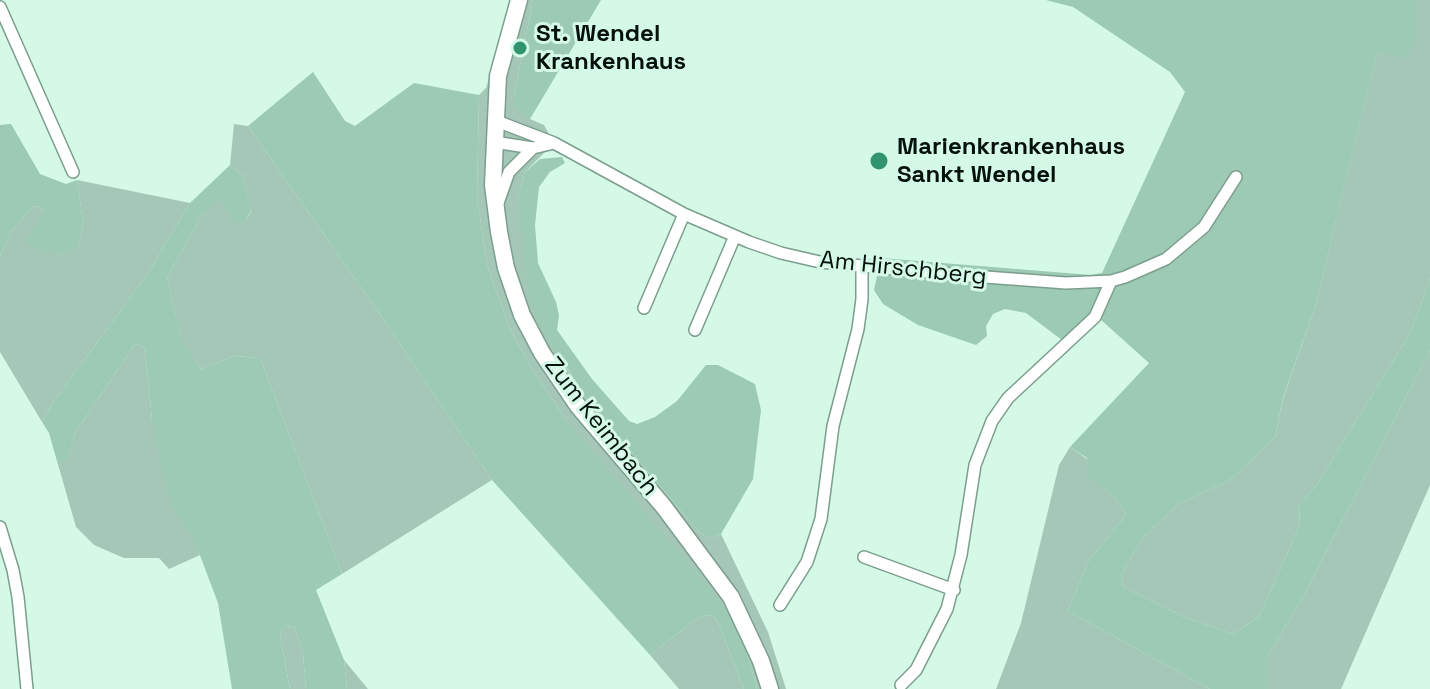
<!DOCTYPE html>
<style>
body{margin:0}
canvas{display:block;background:#d4f9e7}
</style>
<canvas width="1430" height="689"></canvas>
<script>
const ctx = document.querySelector('canvas').getContext('2d');
ctx.lineJoin = 'round';
function fill(path, color) { ctx.fillStyle = color; ctx.fill(path, 'evenodd'); }
const shape = rows => new Path2D(rows.map(r => 'M' + r).join(''));
function stroke(path, color, width, dash) { ctx.strokeStyle = color; ctx.lineWidth = width; ctx.lineCap = dash ? 'butt' : 'round'; ctx.setLineDash(dash || []); ctx.stroke(path); }
function label(font, color, halo, rows, align = 'center') {
  ctx.font = font + ' "Space Grotesk",sans-serif'; ctx.lineWidth = 6; ctx.setLineDash([]); ctx.textBaseline = 'middle'; ctx.strokeStyle = halo; ctx.fillStyle = color; for (const [text, x, y, turn = 0] of rows) {
    ctx.save(); ctx.translate(x, y); ctx.rotate((+turn || 0) * Math.PI / 180); ctx.textAlign = isNaN(turn) ? turn : align; if (halo) ctx.strokeText(text, 0, 0); ctx.fillText(text, 0, 0); ctx.restore();
  }
}
fill(shape([
 [513,0,533,0,514,97,530,119,544,125,554,143,525,172,518,197,565,365,591,405,699,532,710,538,721,534,768,632,786,689,757,689,745,646,565,418,532,369,509,327,487,265,477,197,479,95,486,88],
 [1416,0,1430,0,1430,278,1411,332,1316,486,1299,505,1300,525,1259,617,1232,634,1184,617,1123,587,1121,574,1143,538,1178,504,1230,480,1275,437,1283,399,1316,303,1377,51,1416,38],
 [234,124,248,126,386,323,492,480,342,574,260,358,235,356,201,369,182,341,167,278,200,218,221,198,245,222,251,211,243,176,230,165],
 [77,180,190,203,147,275,54,401,42,422,0,352,0,256,12,230,34,206,40,207,62,254,78,247,83,222],
 [135,344,145,347,152,420,200,555,169,569,159,558,124,558,94,545,76,527,57,461,68,458,75,433],
 [1430,350,1430,485,1341,689,1268,689,1268,656,1304,595],
 [1070,447,1087,459,1089,477,1115,497,1126,515,1088,562,1068,611,1210,689,996,689,1021,623,1059,465],
 [713,615,719,624,744,689,679,689,650,655,691,623,703,616],
 [294,626,303,653,306,689,290,689,280,636,284,627],
 [344,660,368,689,347,689]
]), '#a5c7b7');
fill(shape([
 [533,0,601,0,530,119,515,107,514,97],
 [1046,0,1416,0,1416,38,1406,58,1377,52,1316,303,1283,398,1275,437,1230,480,1178,504,1143,538,1121,574,1123,587,1184,617,1232,634,1259,617,1300,525,1299,505,1316,486,1411,332,1430,278,1430,350,1304,595,1268,656,1268,689,1210,689,1068,611,1088,562,1126,515,1115,497,1088,477,1087,458,1070,447,1149,363,1100,319,1089,316,1062,340,1026,313,1005,309,993,314,986,326,987,336,976,345,918,325,883,304,874,290,881,258,1091,275,1102,273,1185,92,1170,72,1073,7],
 [313,72,345,121,355,126,414,83,479,95,477,197,487,265,509,327,532,369,565,418,726,608,745,646,757,689,744,689,719,624,713,615,703,616,691,623,650,655,492,480,386,323,248,126],
 [11,124,40,174,66,184,77,180,83,222,78,248,62,254,32,248,26,241,43,213,40,207,34,206,12,230,0,256,0,125],
 [562,157,565,163,550,172,539,187,535,225,538,263,556,302,559,315,557,330,592,379,629,421,637,424,655,417,677,401,706,365,718,365,755,384,761,410,753,479,721,534,710,538,699,532,591,405,537,321,525,280,518,197,525,172,540,159],
 [230,165,243,176,251,210,245,222,235,223,221,199,200,218,167,278,182,340,201,369,235,356,260,358,342,574,316,590,344,660,347,689,306,689,303,653,294,626,284,627,280,636,290,689,232,689,218,603,195,542,170,502,152,420,145,347,135,344,75,433,68,459,57,461,49,433,42,422,54,401,147,275,190,203]
]), '#9ccab4');
const street = shape([
 [0,7,73,172],
 [494,120,554,143,684,214,749,242,781,253,820,262,972,276,1066,283,1111,281,1125,277,1166,259,1204,227,1236,177],
 [494,142,533,148,554,143],
 [498,203,509,172,533,148],
 [644,308,684,214],
 [695,330,735,236],
 [0,527,13,570,18,597,27,689],
 [864,557,954,590],
 [780,605,807,562,821,519,833,426,858,329,862,299,862,267],
 [901,685,916,670,947,609,961,555,975,465,992,421,1008,398,1095,317,1111,281]
]);
const secondary = shape([
 [519,0,498,76,493,185,499,232,506,268,522,315,542,353,578,406,664,507,731,597,761,661,770,689]
]);
stroke(street, '#7c9e8e', 14);
stroke(secondary, '#7c9e8e', 19);
stroke(street, '#fff', 11);
stroke(secondary, '#fff', 16);
for (const [x, y, r, color] of [
 [520,48,8,"#30946f"],
 [879,161,10,"#30946f"]
]) { const dot = new Path2D(); dot.arc(x, y, r, 0, 2 * Math.PI); ctx.fillStyle = color; ctx.fill(dot); stroke(dot, '#d4f9e7', 3); }
label('bold 24px', '#05110b', '#d4f9e7', [
 ["St. Wendel",536,34],
 ["Krankenhaus",536,62],
 ["Marienkrankenhaus",897,147],
 ["Sankt Wendel",897,175]
], 'left');
label('24px', '#05110b', '#d4f9e7', [
 ["Am Hirschberg",903,269,6],
 ["Zum Keimbach",601,427,52]
]);
</script>
